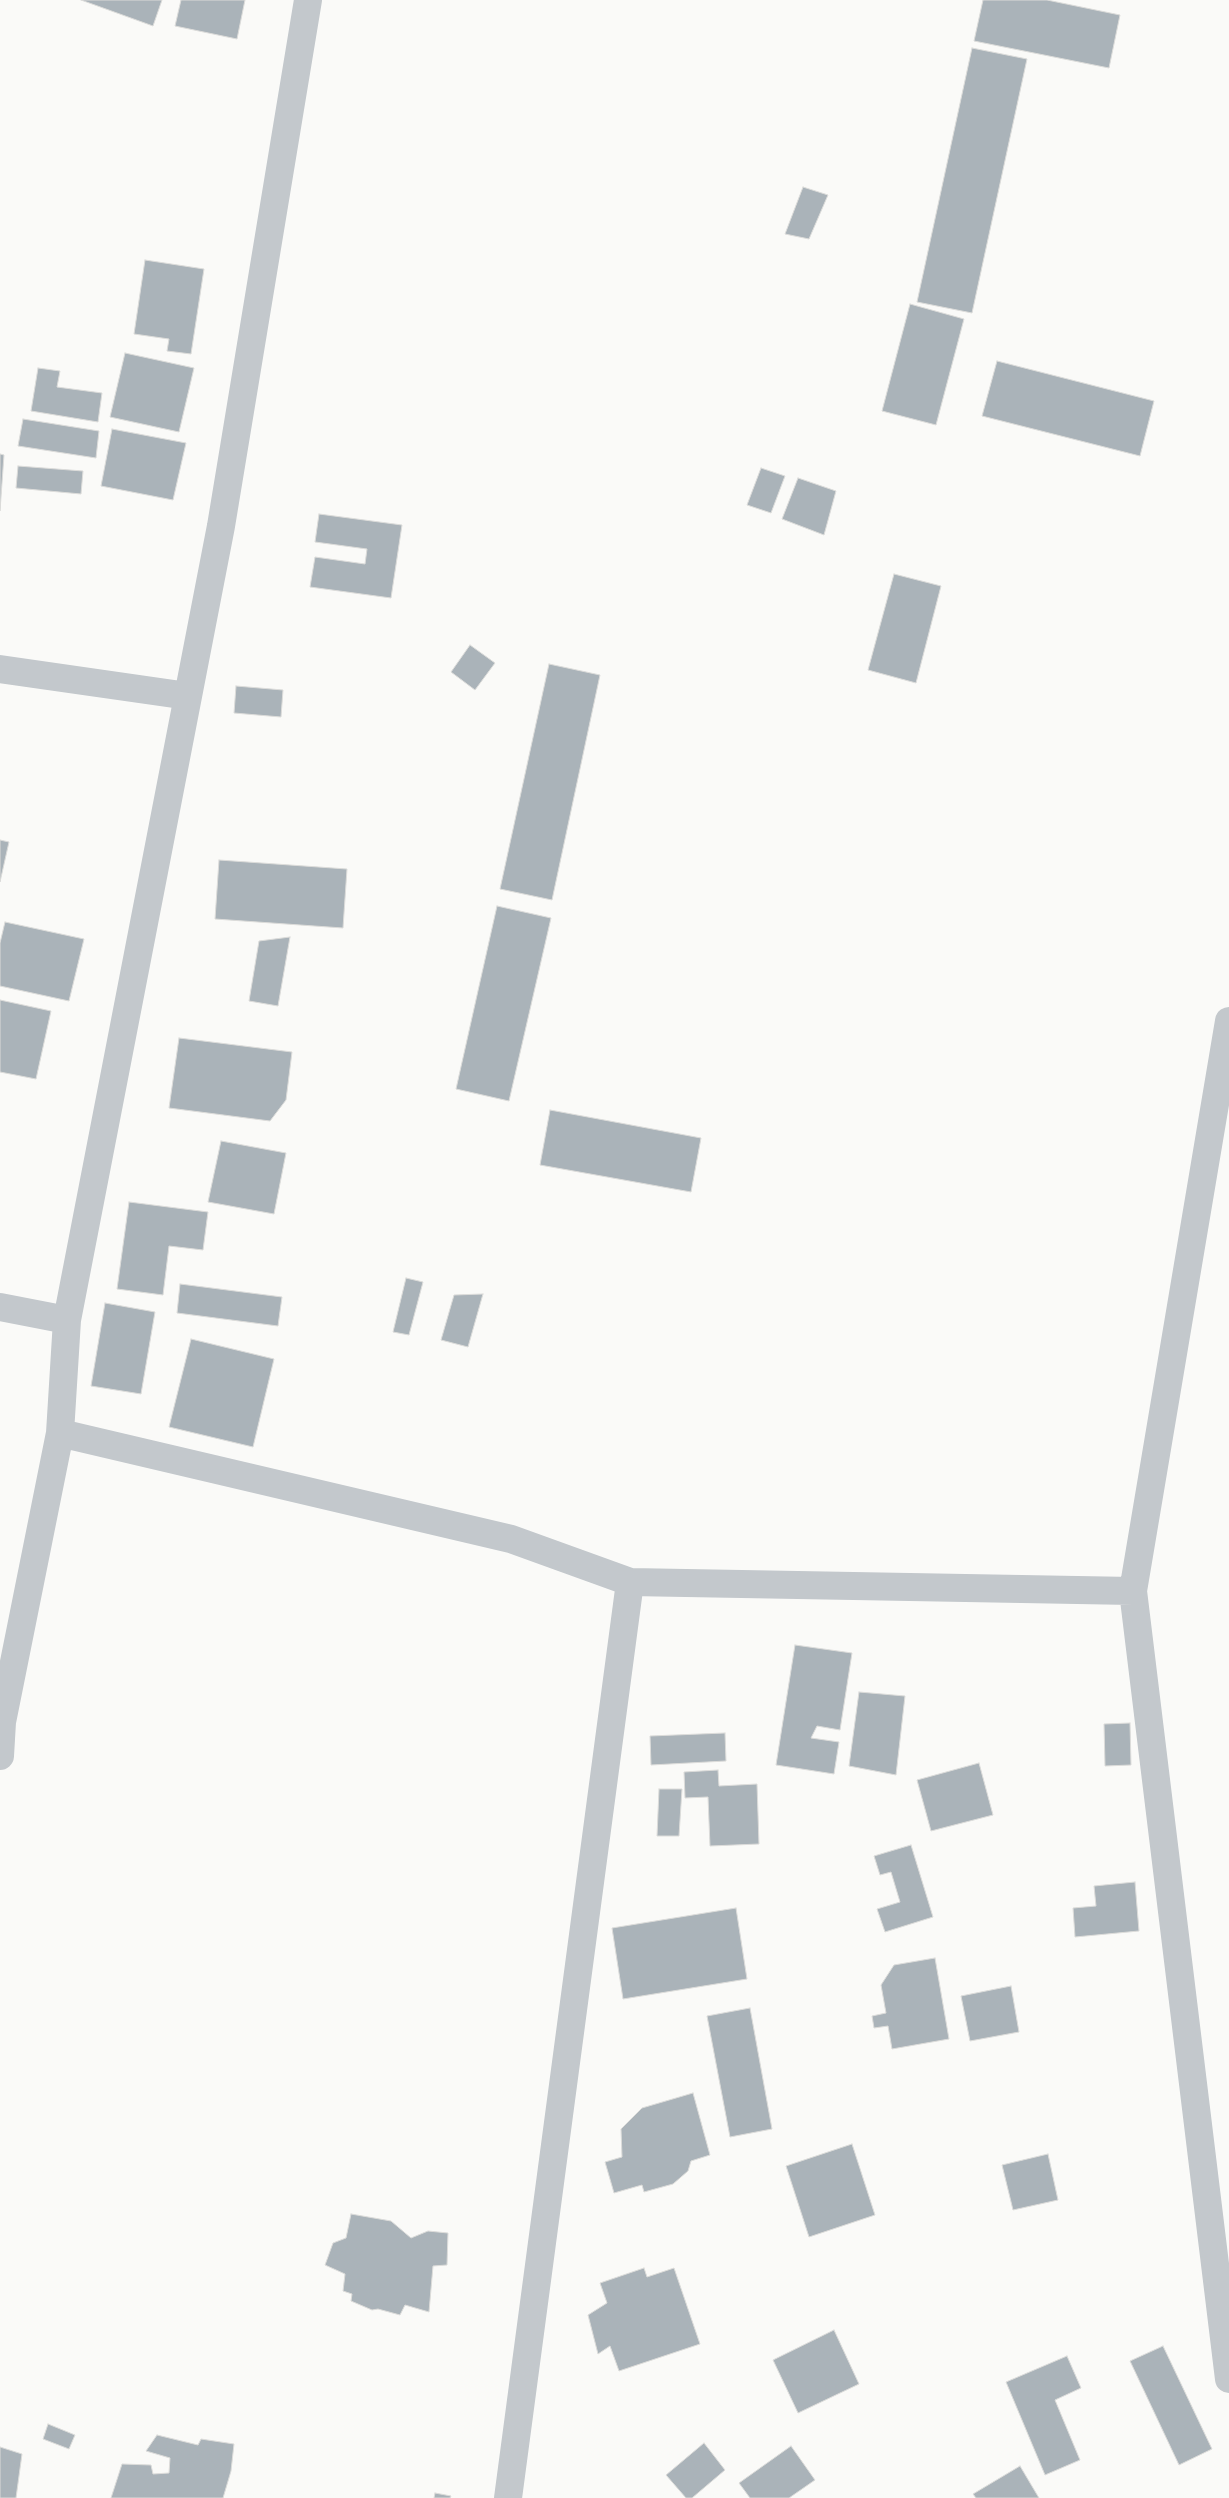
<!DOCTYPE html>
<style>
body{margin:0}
canvas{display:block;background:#fafaf8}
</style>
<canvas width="1229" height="2498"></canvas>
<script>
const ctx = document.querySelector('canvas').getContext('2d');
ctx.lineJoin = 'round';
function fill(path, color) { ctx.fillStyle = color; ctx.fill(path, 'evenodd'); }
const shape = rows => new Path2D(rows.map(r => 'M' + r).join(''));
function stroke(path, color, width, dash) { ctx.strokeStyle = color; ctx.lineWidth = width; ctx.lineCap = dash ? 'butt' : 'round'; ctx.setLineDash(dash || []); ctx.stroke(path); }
const building = shape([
 [81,0,162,0,153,26,81,0],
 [181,0,245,0,237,39,175,26,181,0],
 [983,0,1047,0,1120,15,1109,68,974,41,983,0],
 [972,48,1027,59,972,313,917,302,972,48],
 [803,187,828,195,809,239,785,234,803,187],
 [145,260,204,269,191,354,167,351,169,339,134,334,145,260],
 [910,304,964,319,936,425,882,411,910,304],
 [125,353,194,368,179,432,110,417,125,353],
 [997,361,1154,401,1140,456,982,416,997,361],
 [38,368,60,371,57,387,102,393,98,422,31,411,38,368],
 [23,419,99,431,96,458,18,446,23,419],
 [112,429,186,443,173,500,101,486,112,429],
 [0,454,4,455,0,511,0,454],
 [18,466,83,471,81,494,16,488,18,466],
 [761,468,785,476,771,513,747,505,761,468],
 [798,478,836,491,824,535,782,519,798,478],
 [319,514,402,525,391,598,310,587,315,557,365,564,367,549,315,542,319,514],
 [894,574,941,586,916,683,868,670,894,574],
 [470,645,495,663,475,690,451,672,470,645],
 [549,664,600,675,552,900,500,889,549,664],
 [236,686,283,690,281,717,234,713,236,686],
 [0,840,9,842,0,882,0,840],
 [219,860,347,869,343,928,215,919,219,860],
 [497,906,551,918,509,1101,456,1089,497,906],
 [5,922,84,939,69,1001,0,986,0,943,5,922],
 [290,937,278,1006,249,1001,259,941,290,937],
 [0,1000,51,1011,36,1079,0,1072,0,1000],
 [179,1038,292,1052,286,1100,270,1121,169,1108,179,1038],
 [550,1110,701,1138,691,1192,540,1165,550,1110],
 [221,1141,286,1153,274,1214,208,1202,221,1141],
 [129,1202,208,1212,203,1250,169,1246,163,1295,117,1289,129,1202],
 [406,1278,423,1282,409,1335,393,1332,406,1278],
 [180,1284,282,1297,278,1326,177,1313,180,1284],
 [483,1294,468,1347,441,1340,454,1295,483,1294],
 [105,1303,155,1312,141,1394,91,1386,105,1303],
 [191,1339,274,1359,253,1447,169,1427,191,1339],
 [795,1645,852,1653,840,1730,817,1726,811,1738,839,1742,834,1774,776,1765,795,1645],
 [859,1692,905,1696,896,1775,849,1766,859,1692],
 [1130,1723,1131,1765,1105,1766,1104,1724,1130,1723],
 [725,1733,726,1761,651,1765,650,1736,725,1733],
 [979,1763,993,1815,931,1831,917,1780,979,1763],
 [718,1770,719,1786,757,1784,759,1844,710,1846,708,1797,685,1798,684,1772,718,1770],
 [659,1789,682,1789,679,1836,657,1836,659,1789],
 [911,1845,933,1917,885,1932,877,1909,900,1902,891,1872,880,1875,874,1856,911,1845],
 [1135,1882,1139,1931,1075,1937,1073,1908,1096,1906,1094,1886,1135,1882],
 [736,1908,747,1979,623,1999,612,1928,736,1908],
 [935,1958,949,2039,892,2049,888,2026,874,2028,872,2016,886,2013,881,1985,894,1965,935,1958],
 [1011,1986,1019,2032,970,2041,961,1996,1011,1986],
 [750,2008,772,2129,730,2137,707,2016,750,2008],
 [693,2093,710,2155,691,2161,688,2171,673,2184,644,2192,642,2185,614,2193,605,2162,622,2157,621,2129,642,2108,693,2093],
 [852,2144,875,2215,809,2237,786,2166,852,2144],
 [1048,2154,1058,2200,1013,2210,1002,2165,1048,2154],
 [351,2214,391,2221,411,2238,428,2231,448,2233,447,2265,433,2266,429,2312,405,2305,400,2315,378,2309,372,2310,351,2301,352,2294,343,2291,345,2274,325,2265,333,2243,346,2238,351,2214],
 [644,2268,647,2277,674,2268,700,2344,619,2371,610,2346,598,2354,588,2315,607,2303,600,2283,644,2268],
 [834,2330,859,2384,798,2413,773,2360,834,2330],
 [1163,2346,1212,2449,1179,2465,1130,2361,1163,2346],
 [1067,2356,1081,2388,1055,2400,1080,2460,1045,2475,1006,2382,1067,2356],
 [48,2424,75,2435,69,2449,43,2439,48,2424],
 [157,2435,198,2445,201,2439,234,2444,231,2471,223,2498,111,2498,122,2464,151,2465,153,2474,169,2473,170,2458,146,2451,157,2435],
 [704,2443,725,2470,692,2498,686,2498,666,2475,704,2443],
 [791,2446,815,2480,789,2498,750,2498,739,2483,791,2446],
 [0,2447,22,2454,16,2498,0,2498,0,2447],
 [1020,2466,1039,2498,976,2498,973,2494,1020,2466],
 [435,2493,451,2496,450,2498,434,2498,435,2493]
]);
fill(building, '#aab3b9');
stroke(building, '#dcdcda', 1);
stroke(shape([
 [0,669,188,696],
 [1229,1021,1133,1591,1229,2379],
 [0,1307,67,1320],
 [60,1433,511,1539,630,1582,1133,1591],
 [0,1756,2,1722,60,1433,67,1320,221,526,308,0],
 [508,2498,630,1582]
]), '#c3c8cc', 28);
</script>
